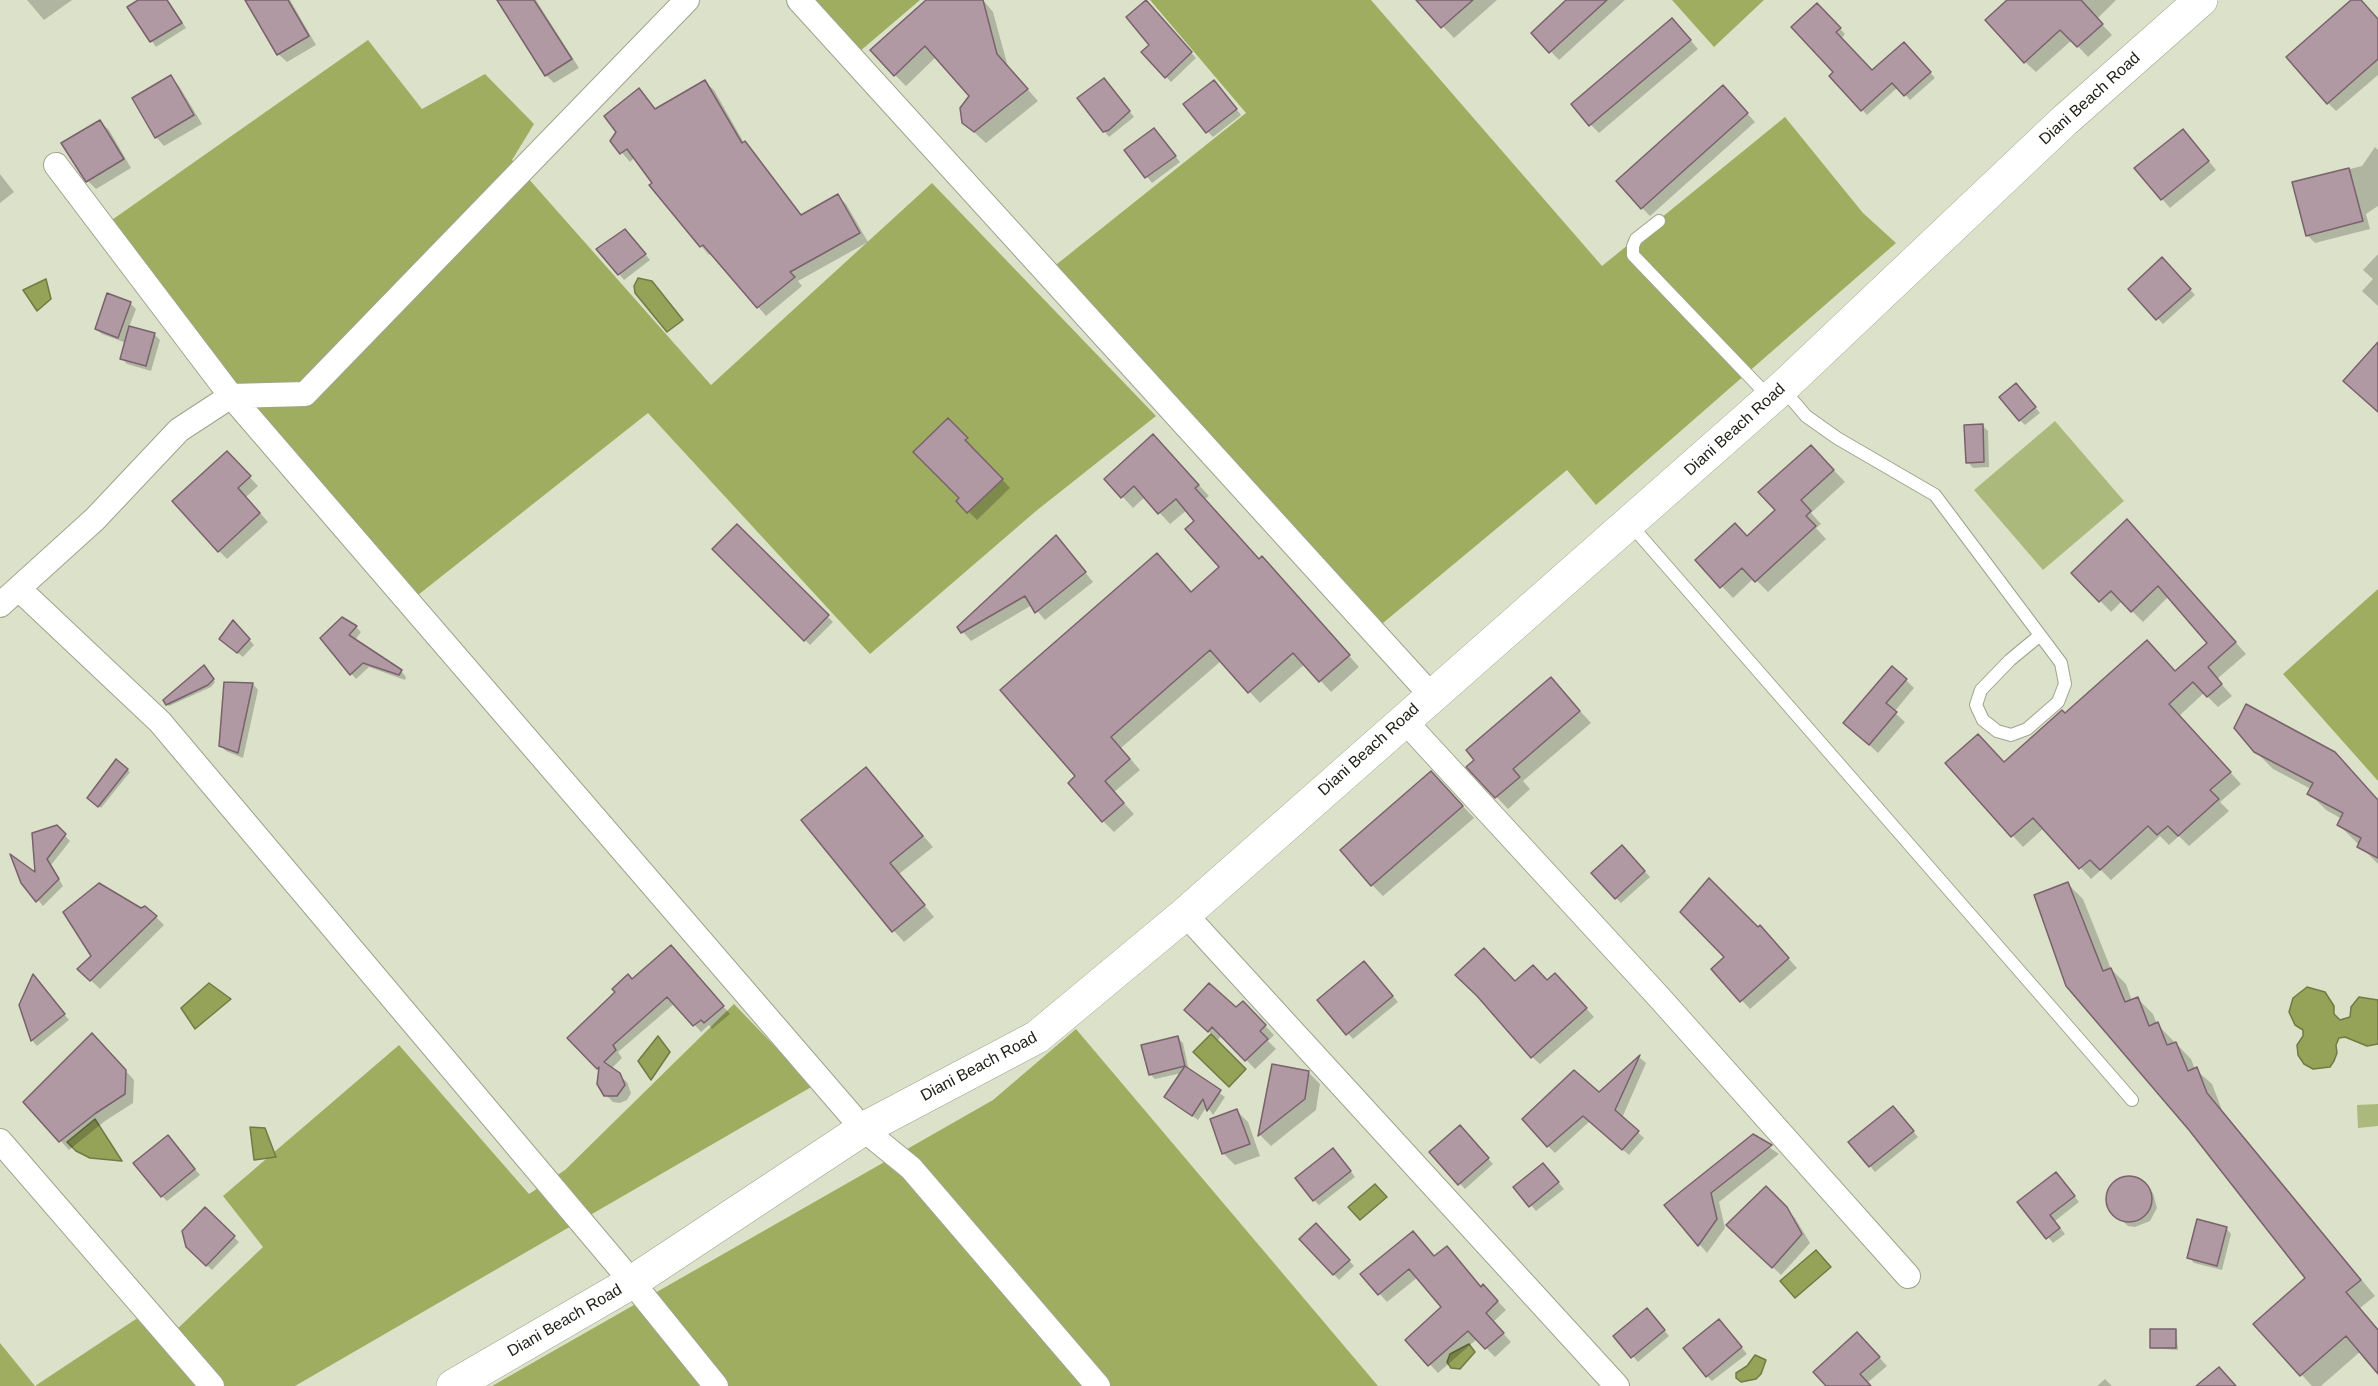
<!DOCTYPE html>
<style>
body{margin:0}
canvas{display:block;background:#dce2ca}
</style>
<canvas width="2378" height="1386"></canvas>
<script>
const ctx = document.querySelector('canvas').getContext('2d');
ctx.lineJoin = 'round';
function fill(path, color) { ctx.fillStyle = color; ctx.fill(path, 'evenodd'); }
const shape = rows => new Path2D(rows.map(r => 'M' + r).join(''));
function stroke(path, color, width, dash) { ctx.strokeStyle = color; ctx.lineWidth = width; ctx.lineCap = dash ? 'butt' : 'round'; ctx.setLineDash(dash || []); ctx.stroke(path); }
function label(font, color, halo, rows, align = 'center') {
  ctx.font = font + ' Arial,sans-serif'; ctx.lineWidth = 5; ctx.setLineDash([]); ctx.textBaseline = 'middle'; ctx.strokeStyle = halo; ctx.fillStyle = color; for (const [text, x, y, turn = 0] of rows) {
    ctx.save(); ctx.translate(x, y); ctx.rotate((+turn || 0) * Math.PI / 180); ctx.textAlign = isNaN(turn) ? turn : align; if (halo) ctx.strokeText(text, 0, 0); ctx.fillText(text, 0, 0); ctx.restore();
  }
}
fill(shape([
 [2055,421,2124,501,2043,570,1974,490],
 [2378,1104,2378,1126,2358,1128,2357,1105]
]), '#acb97d');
fill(shape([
 [814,0,920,0,859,52],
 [1150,0,1371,0,1602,266,1785,117,1863,213,1896,243,1596,505,1567,470,1377,628,1052,268,1246,113],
 [1672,0,1764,0,1714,47],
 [368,40,422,109,485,74,534,124,512,160,711,385,932,183,1156,416,1036,511,870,654,648,413,418,595,215,360,109,222],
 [2378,589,2378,781,2283,674],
 [734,1004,813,1086,295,1386,0,1386,0,1343,35,1386,136,1319,175,1331,263,1247,223,1196,399,1045,529,1194,565,1170],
 [1076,1029,1378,1386,492,1386,993,1100]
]), '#9ead60');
const water = shape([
 [638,278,652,281,683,320,667,332,635,293,634,286,638,278],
 [46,279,51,299,37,311,23,290,46,279],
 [209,983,231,999,195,1029,181,1008,209,983],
 [2307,987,2325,992,2334,1006,2334,1014,2340,1020,2350,1017,2351,1007,2359,997,2378,1000,2378,1044,2367,1046,2345,1037,2339,1038,2336,1045,2337,1053,2334,1061,2330,1067,2313,1069,2304,1064,2298,1055,2297,1045,2303,1036,2303,1030,2295,1025,2289,1012,2293,998,2307,987],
 [1211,1034,1246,1069,1229,1087,1193,1052,1211,1034],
 [658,1036,670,1052,651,1080,638,1061,658,1036],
 [95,1119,122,1161,90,1158,76,1151,67,1142,95,1119],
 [250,1127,265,1128,276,1157,254,1160,250,1127],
 [1375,1184,1387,1197,1360,1220,1348,1207,1375,1184],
 [1816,1250,1831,1267,1795,1298,1780,1281,1816,1250],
 [1469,1344,1475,1352,1460,1369,1451,1368,1447,1362,1450,1354,1469,1344],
 [1755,1355,1766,1360,1761,1374,1756,1379,1741,1382,1736,1378,1736,1373,1747,1366,1755,1355]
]);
fill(water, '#94a357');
stroke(water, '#707b43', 1.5);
fill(shape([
 [27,0,72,0,44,20],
 [141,0,168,0,186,28,156,47,129,7],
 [248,0,290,0,316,45,287,62,278,54],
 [499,0,536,0,579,68,554,83,546,75],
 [928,0,983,0,993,12,1008,67,1038,101,986,143,963,122,970,95,936,57,906,86,895,75],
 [1418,0,1497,0,1454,38],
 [1569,0,1625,0,1559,60,1533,33],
 [2010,0,2116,0,2097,19,2112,35,2088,57,2072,40,2036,72,2025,62],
 [2354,0,2360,0,2378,20,2378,75,2336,111,2328,103],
 [1817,5,1845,34,1841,39,1872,72,1909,49,1935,78,1910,100,1898,87,1867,115,1831,76,1835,72],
 [1152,8,1196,58,1171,82,1143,53,1151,45],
 [1680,28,1698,49,1599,133,1591,125],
 [171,77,179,86,202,124,164,146,156,137],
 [705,82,714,90,744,143,802,216,838,196,846,204,868,242,798,281,802,286,766,316,712,253,709,255,701,246,635,157,630,162,612,141,639,90,656,110],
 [1109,85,1134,117,1109,137,1104,131],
 [1219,87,1241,115,1213,137,1208,132],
 [1731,95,1755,122,1650,216,1642,208],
 [100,122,109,130,131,168,96,189,88,181],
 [1159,135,1180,162,1152,183,1126,150],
 [2191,139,2216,170,2170,208,2136,169],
 [2375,147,2378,150,2378,206,2366,214,2370,229,2315,243,2307,235,2294,183,2362,166],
 [0,174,14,192,0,203],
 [630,236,650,260,624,280,619,274],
 [2378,254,2378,306,2362,291,2373,279,2363,270],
 [2162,259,2195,295,2163,324,2130,289],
 [130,303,136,309,129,327,155,335,160,340,151,371,127,364,122,358,126,343,102,334,96,329],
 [2021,390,2040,413,2025,425,2020,420],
 [948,420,1010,488,977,520,958,501,961,499],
 [1983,426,1988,431,1989,467,1973,468,1968,462],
 [1164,447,1209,496,1205,499,1260,560,1272,569,1359,667,1331,692,1305,664,1260,703,1221,661,1121,748,1140,770,1114,792,1134,814,1114,832,1103,821,1078,777,1191,594,1221,567,1196,521,1187,510,1170,524,1145,497,1133,508,1106,479],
 [227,453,258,486,246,497,268,522,227,559,219,551],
 [1822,458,1845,482,1811,513,1821,524,1816,528,1826,539,1768,592,1754,578,1733,598,1697,560,1747,537,1777,510],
 [737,526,833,622,810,645,714,549],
 [2138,532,2246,654,2217,679,2232,696,2218,707,2204,693,2179,716,2241,784,2220,802,2229,811,2189,846,2179,836,2169,845,2160,836,2111,880,2101,870,2091,879,2044,828,2023,847,1947,763,2004,764,2065,715,2175,672,2209,643,2169,596,2143,622,2122,601,2111,612,2073,573],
 [1064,546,1093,582,1045,620,1032,605,971,641,963,632,959,627],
 [238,627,254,645,243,657,226,644],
 [356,627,361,632,355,640,401,671,406,677,405,680,369,667,356,679,322,638],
 [206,669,215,682,211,687,169,706,167,704],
 [1906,680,1914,688,1894,712,1905,722,1878,753,1845,723],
 [225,684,253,684,258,690,243,758,226,751,220,745],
 [1562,691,1591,723,1523,781,1530,789,1508,809,1468,767],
 [2255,751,2378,800,2378,864,2339,825,2342,819,2326,810,2309,793,2311,789,2273,769],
 [116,761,130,772,101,808,91,800],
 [866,769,933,847,899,874,934,917,904,942,894,931],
 [1442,784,1474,818,1383,896,1372,885],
 [57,827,70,841,51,865,63,886,43,906,23,882,37,876],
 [1627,852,1650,877,1621,903,1616,898],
 [2068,884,2083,899,2111,969,2126,984,2132,1001,2138,999,2153,1014,2157,1024,2191,1059,2195,1069,2212,1084,2222,1110,2375,1296,2360,1308,2378,1329,2378,1372,2361,1351,2321,1386,2312,1386,2255,1324,2307,1278,2190,1129,2068,985],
 [156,917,164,925,100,989,79,969,93,956],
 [1758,929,1768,936,1797,968,1750,1009,1713,969],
 [678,954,730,1014,712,1029,709,1025,701,1032,675,1003,618,1052,622,1058,611,1069,627,1082,631,1093,627,1100,620,1103,613,1102,599,1088,601,1070,570,1038,632,980],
 [1369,968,1398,1002,1353,1039,1319,1001],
 [38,982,69,1020,37,1046,32,1040,21,1005],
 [1547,982,1563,983,1594,1017,1540,1064,1532,1057,1515,983],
 [1243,1003,1274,1035,1268,1041,1276,1049,1255,1069,1222,1035,1218,1040,1195,1019,1236,1009],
 [1178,1038,1183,1043,1189,1071,1225,1097,1213,1115,1207,1106,1198,1120,1166,1097,1182,1073,1155,1079,1150,1074],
 [101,1044,134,1080,133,1103,105,1121,69,1150,25,1102],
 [1640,1058,1646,1063,1622,1118,1644,1138,1629,1155,1590,1121,1555,1153,1548,1146],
 [1273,1066,1308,1072,1320,1084,1316,1110,1271,1146,1260,1135],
 [1237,1111,1248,1122,1260,1156,1235,1165,1223,1153],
 [1898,1113,1918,1137,1875,1172,1850,1142],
 [1465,1133,1493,1164,1465,1189,1431,1152],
 [1753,1136,1779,1154,1719,1202,1725,1228,1707,1253,1666,1205],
 [173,1142,200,1175,167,1201,162,1196],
 [1339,1156,1355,1177,1319,1205,1314,1200],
 [1548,1170,1564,1189,1536,1211,1515,1187],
 [2135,1178,2153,1193,2157,1208,2150,1221,2135,1227,2128,1226,2110,1210,2107,1196,2114,1183,2120,1179],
 [2061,1179,2079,1202,2055,1221,2065,1234,2053,1243,2019,1202],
 [1766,1188,1795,1218,1810,1243,1781,1275,1728,1225],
 [205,1209,239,1242,212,1270,187,1246],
 [2226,1228,2231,1234,2222,1270,2194,1263,2189,1257],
 [1322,1231,1354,1266,1339,1280,1301,1239],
 [1435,1258,1492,1295,1506,1310,1493,1322,1511,1342,1495,1357,1477,1339,1438,1373,1407,1340,1443,1307,1418,1277,1387,1302,1362,1274],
 [1652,1316,1669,1336,1638,1362,1615,1337],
 [1724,1326,1747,1354,1712,1381,1707,1376],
 [2176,1331,2178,1350,2151,1348],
 [1866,1343,1887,1366,1867,1383,1870,1386,1828,1386],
 [2105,1379,2112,1386,2097,1386]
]), '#0003');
const building = shape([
 [138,0,167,0,182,23,150,42,127,7,138,0],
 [245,0,288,0,309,36,277,55,245,0],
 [497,0,534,0,572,59,545,76,497,0],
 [926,0,983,0,997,54,1028,89,974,132,962,123,960,108,969,96,925,46,894,76,870,50,926,0],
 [1146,0,1192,52,1165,78,1141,52,1149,45,1126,17,1146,0],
 [1416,0,1473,0,1441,28,1416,0],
 [1566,0,1607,0,1549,53,1531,33,1566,0],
 [2007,0,2081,0,2103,24,2077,47,2060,30,2024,63,1985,20,2007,0],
 [2351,0,2361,0,2378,19,2378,59,2327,104,2286,57,2351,0],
 [1817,3,1841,28,1836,32,1872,70,1904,42,1931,72,1904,96,1892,83,1861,111,1829,76,1833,72,1791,27,1817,3],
 [1672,18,1691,40,1589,126,1571,104,1672,18],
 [171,75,194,115,155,138,132,98,171,75],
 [1104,78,1130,111,1109,130,1103,132,1077,98,1104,78],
 [705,80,742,143,745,141,801,215,838,194,860,233,790,272,795,277,757,308,703,245,700,247,649,185,652,183,627,149,620,154,610,141,616,132,604,116,639,88,655,109,705,80],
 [1214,80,1237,109,1206,133,1183,104,1214,80],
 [1723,85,1748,113,1641,209,1616,181,1723,85],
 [100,120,124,159,86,182,61,143,100,120],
 [1154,128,1176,156,1145,178,1124,150,1154,128],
 [2183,129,2209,161,2161,200,2134,168,2183,129],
 [2349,168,2363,221,2306,236,2292,182,2349,168],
 [625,229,646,254,618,275,596,249,625,229],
 [2162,257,2191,289,2156,320,2128,289,2162,257],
 [107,293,131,302,118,338,95,329,107,293],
 [129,326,155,333,146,366,120,359,129,326],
 [2378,342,2378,412,2343,381,2378,342],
 [2016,383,2036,407,2019,421,1999,397,2016,383],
 [948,418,968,438,965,440,1003,479,967,513,956,501,959,498,913,452,948,418],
 [1983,424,1984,462,1966,463,1964,425,1983,424],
 [1153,434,1199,485,1195,488,1259,559,1262,556,1350,655,1319,682,1293,653,1248,693,1210,650,1111,737,1130,759,1105,781,1124,803,1102,822,1068,783,1075,776,1000,690,1157,553,1191,592,1219,567,1185,529,1194,521,1176,499,1158,514,1134,486,1121,498,1104,479,1153,434],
 [1811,445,1834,470,1801,500,1811,511,1806,516,1816,526,1755,582,1742,568,1720,588,1695,560,1735,523,1747,536,1775,510,1758,492,1811,445],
 [227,451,251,476,238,488,260,513,218,552,172,501,227,451],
 [2127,519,2236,642,2208,667,2222,684,2207,697,2193,682,2169,704,2231,772,2210,790,2219,799,2178,836,2168,826,2157,835,2148,826,2100,870,2090,860,2079,869,2033,818,2011,837,1945,763,1978,734,2004,762,2062,710,2065,713,2147,640,2175,671,2207,643,2158,586,2131,612,2111,591,2099,602,2071,573,2127,519],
 [737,524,829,615,804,641,712,549,737,524],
 [1056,535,1086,572,1035,613,1025,596,961,633,957,627,1056,535],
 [342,617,357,626,349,635,402,670,399,675,363,663,350,675,320,638,342,617],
 [233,620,250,639,237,653,219,639,233,620],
 [204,665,214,679,208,685,166,705,163,700,204,665],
 [1892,666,1907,679,1886,703,1897,712,1869,745,1843,723,1892,666],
 [1551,677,1580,711,1513,769,1520,777,1495,798,1466,767,1474,760,1466,750,1551,677],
 [224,682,253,683,238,753,219,746,224,682],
 [2246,704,2335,752,2378,800,2378,858,2357,847,2361,838,2337,825,2343,813,2307,794,2313,783,2254,752,2234,728,2246,704],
 [116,759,128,769,98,807,87,798,116,759],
 [866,767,923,836,890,863,925,905,892,932,801,820,866,767],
 [1431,771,1463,806,1371,886,1340,850,1431,771],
 [57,825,66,834,47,859,59,879,36,902,21,883,10,854,35,872,32,833,57,825],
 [1622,845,1645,871,1615,899,1591,873,1622,845],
 [1709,878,1758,927,1760,925,1789,958,1740,1002,1711,969,1724,957,1680,912,1709,878],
 [2068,882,2103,971,2111,968,2125,1002,2138,997,2149,1026,2158,1022,2167,1045,2176,1042,2188,1071,2197,1067,2207,1093,2361,1280,2346,1292,2378,1330,2378,1374,2346,1336,2300,1376,2253,1324,2305,1278,2189,1130,2066,986,2034,895,2068,882],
 [99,883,141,908,145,906,157,916,90,981,77,969,91,956,63,912,99,883],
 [671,945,724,1006,704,1023,701,1020,693,1026,667,997,613,1045,616,1050,604,1062,620,1073,625,1085,617,1096,604,1096,597,1084,599,1067,597,1069,567,1038,615,992,612,989,628,974,632,979,671,945],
 [1484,948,1515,981,1533,965,1547,980,1555,973,1587,1008,1531,1058,1477,996,1455,975,1484,948],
 [1364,961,1393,996,1346,1035,1317,1000,1364,961],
 [33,974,65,1014,31,1041,19,1005,33,974],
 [1209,983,1236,1007,1243,1001,1266,1025,1260,1031,1268,1039,1245,1061,1212,1027,1208,1032,1184,1010,1209,983],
 [92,1033,126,1070,125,1094,96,1113,59,1142,23,1102,92,1033],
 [1178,1036,1185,1066,1149,1075,1141,1045,1178,1036],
 [1640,1055,1615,1110,1639,1131,1622,1150,1583,1116,1547,1147,1522,1119,1574,1070,1599,1092,1640,1055],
 [1272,1064,1309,1071,1305,1099,1258,1136,1272,1064],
 [1185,1066,1221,1090,1207,1111,1203,1099,1192,1116,1164,1097,1185,1066],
 [1893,1106,1914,1131,1869,1167,1848,1142,1893,1106],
 [1237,1109,1250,1144,1222,1154,1210,1119,1237,1109],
 [1460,1125,1489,1158,1458,1185,1429,1152,1460,1125],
 [1753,1134,1772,1145,1711,1193,1717,1219,1698,1246,1664,1205,1753,1134],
 [168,1135,195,1169,161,1197,133,1163,168,1135],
 [1333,1148,1351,1171,1313,1201,1295,1178,1333,1148],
 [1543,1163,1559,1182,1529,1207,1513,1187,1543,1163],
 [2056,1172,2075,1196,2050,1215,2060,1228,2046,1239,2017,1202,2056,1172],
 '2106 1199a23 23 0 1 1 46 0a23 23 0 1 1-46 0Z',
 [1766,1186,1787,1207,1802,1234,1772,1268,1726,1225,1766,1186],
 [205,1207,235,1236,206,1266,186,1247,182,1231,205,1207],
 [2197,1219,2227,1227,2217,1266,2187,1258,2197,1219],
 [1316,1223,1350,1260,1333,1275,1299,1239,1316,1223],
 [1413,1231,1434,1256,1447,1246,1481,1287,1483,1284,1498,1301,1486,1313,1504,1333,1485,1349,1468,1331,1428,1366,1405,1340,1441,1307,1409,1269,1378,1295,1360,1274,1413,1231],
 [1647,1308,1665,1330,1631,1358,1613,1336,1647,1308],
 [1719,1319,1742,1347,1706,1377,1683,1348,1719,1319],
 [2150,1329,2176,1329,2176,1348,2150,1348,2150,1329],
 [1857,1332,1880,1357,1860,1374,1871,1386,1826,1386,1813,1372,1857,1332],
 [2219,1367,2236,1386,2196,1386,2219,1367]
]);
fill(building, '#b199a4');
stroke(building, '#79626c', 1.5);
const lane = shape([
 [1659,221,1636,239,1633,246,1633,255,1770,398],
 [1783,389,1806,416,1837,438,1935,495,2061,663,2065,684,2058,702,2027,729,2011,735,1997,731,1983,720,1976,705,1981,690,2010,660,2039,636],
 [1630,524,2132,1100]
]);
const street = shape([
 [799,0,1431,695],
 [56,165,231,396,863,1129,911,1168,1098,1386],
 [19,589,160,722,632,1282,716,1386],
 [0,605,95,519,179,430,231,396,305,394,687,0],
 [1403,719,1658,996,1908,1276],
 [1185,914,1617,1386],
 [0,1141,212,1386]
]);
const primary = shape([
 [453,1386,632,1282,863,1129,1037,1037,1185,914,1782,388,2064,121,2201,0]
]);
stroke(lane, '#9ea48d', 14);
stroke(street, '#9ea48d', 26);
stroke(primary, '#9ea48d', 34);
stroke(lane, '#fff', 12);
stroke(street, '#fff', 24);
stroke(primary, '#fff', 33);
label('16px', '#1c1e15', '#fff', [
 ["Diani Beach Road",2090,99,-42],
 ["Diani Beach Road",1735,430,-42],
 ["Diani Beach Road",1369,750,-42],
 ["Diani Beach Road",979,1067,-28],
 ["Diani Beach Road",565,1321,-30]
]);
</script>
